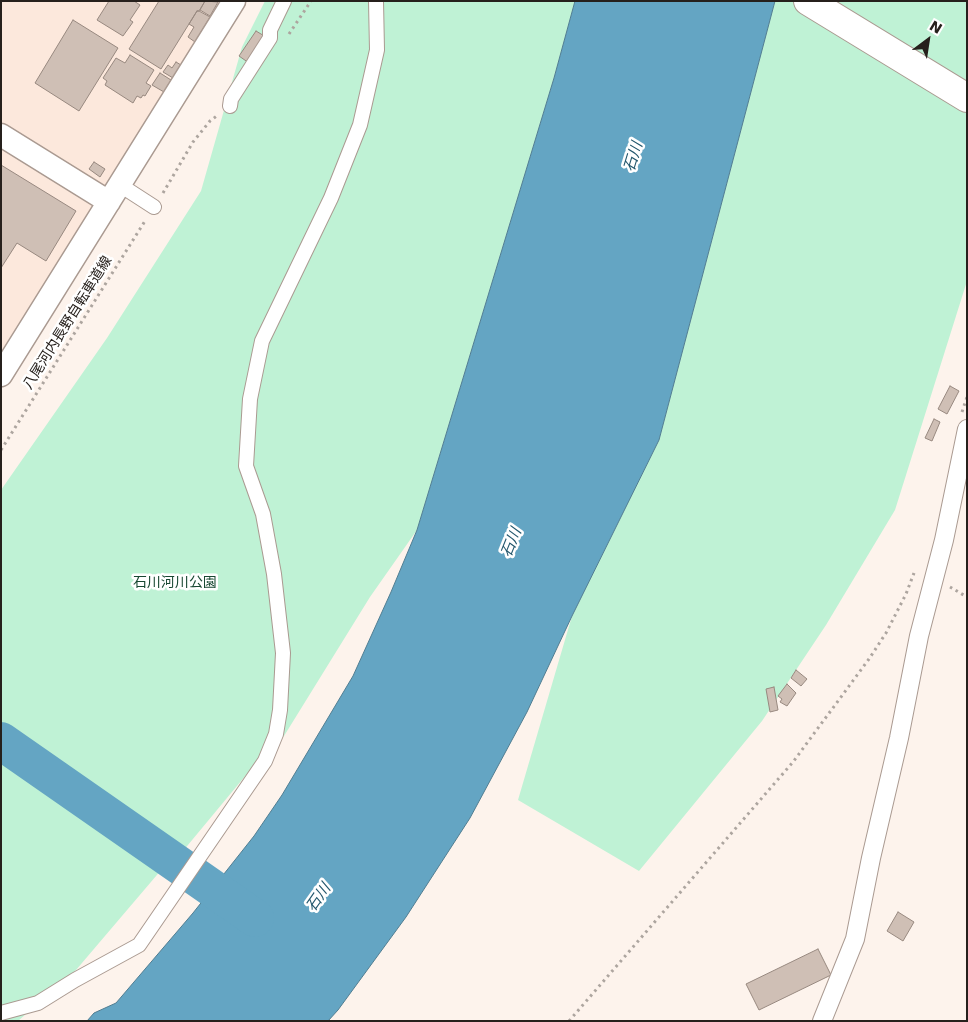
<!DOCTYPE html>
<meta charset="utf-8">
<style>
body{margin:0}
#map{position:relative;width:968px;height:1022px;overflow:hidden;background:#fdf3ec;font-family:"DejaVu Sans",sans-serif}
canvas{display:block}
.frame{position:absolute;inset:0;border:2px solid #26201c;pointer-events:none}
.north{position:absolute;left:903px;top:15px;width:50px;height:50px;-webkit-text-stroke:4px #fff;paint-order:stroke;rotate:31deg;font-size:14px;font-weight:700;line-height:20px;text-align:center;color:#26201c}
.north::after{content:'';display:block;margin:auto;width:18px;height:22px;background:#26201c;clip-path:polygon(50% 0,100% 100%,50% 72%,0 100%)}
</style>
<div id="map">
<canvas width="968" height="1022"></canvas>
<div class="frame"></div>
<div class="north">N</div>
</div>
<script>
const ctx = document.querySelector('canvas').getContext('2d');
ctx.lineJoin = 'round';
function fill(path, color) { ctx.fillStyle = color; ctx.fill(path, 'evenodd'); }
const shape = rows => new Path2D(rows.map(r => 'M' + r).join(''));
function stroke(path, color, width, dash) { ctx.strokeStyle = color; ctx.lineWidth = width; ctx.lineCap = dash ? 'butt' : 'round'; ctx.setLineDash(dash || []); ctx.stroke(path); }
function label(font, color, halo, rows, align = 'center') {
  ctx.font = font + ' "DejaVu Sans","Noto Sans JP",sans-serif'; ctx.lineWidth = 5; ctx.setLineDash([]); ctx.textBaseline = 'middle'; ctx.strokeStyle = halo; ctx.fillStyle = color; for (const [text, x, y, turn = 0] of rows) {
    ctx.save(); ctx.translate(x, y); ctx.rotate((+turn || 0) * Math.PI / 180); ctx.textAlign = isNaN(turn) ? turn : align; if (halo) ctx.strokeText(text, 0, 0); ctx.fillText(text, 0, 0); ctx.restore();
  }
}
fill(shape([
 [1,1,220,1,113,175,1,359]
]), '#fce8dc');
fill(shape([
 [265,1,575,1,554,78,417,530,370,597,284,736,251,769,178,857,1,730,1,490,107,338,201,191,242,47],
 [775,1,967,1,967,281,895,510,826,625,762,721,639,871,518,800,572,616,659,440],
 [1,756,162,869,76,970,18,1021,1,1021]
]), '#bff2d5');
const water = shape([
 [575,1,775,1,659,440,572,616,527,712,470,818,406,917,338,1010,328,1021,87,1021,94,1013,116,1003,193,913,254,836,282,795,353,676,391,592,417,530,554,78,575,1]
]);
fill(water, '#64a5c3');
stroke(water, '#517d91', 1);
stroke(shape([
 [1,741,255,918]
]), '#64a5c3', 38);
const building = shape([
 [109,1,134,1,140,5,130,20,133,22,123,36,97,20,109,1],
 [159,1,205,1,199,11,197,11,161,69,129,49,159,1],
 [205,1,218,2,210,16,200,10,205,1],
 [197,11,199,11,210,17,195,42,188,37,194,27,189,24,197,11],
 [73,20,118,48,79,111,35,83,73,20],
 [256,31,266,37,249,63,239,56,256,31],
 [130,55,154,70,146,83,151,86,145,96,143,95,141,98,137,96,133,103,105,85,107,81,103,78,116,58,125,63,130,55],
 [176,62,181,65,173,78,163,72,168,65,172,68,176,62],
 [160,73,171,80,164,92,152,85,160,73],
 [94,162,105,169,100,177,89,169,94,162],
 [1,165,76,211,46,261,17,243,1,268,1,165],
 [950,386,959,391,947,414,938,409,950,386],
 [934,419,940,422,932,441,925,438,934,419],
 [796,670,807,679,801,686,791,678,796,670],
 [787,684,796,693,787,706,780,702,782,699,778,696,787,684],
 [774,687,778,710,770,712,766,689,774,687],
 [898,912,914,922,903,941,887,931,898,912],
 [818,949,831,975,759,1010,746,984,818,949]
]);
fill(building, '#cfbfb5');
stroke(building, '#988980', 1);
const pedestrian = shape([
 [230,106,231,99,270,38,270,30,284,1],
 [120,185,154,207],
 [1,1013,38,1003,75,980,139,945,265,761,276,734,280,710,283,653,274,574,263,514,246,466,250,399,262,341,331,198,360,125,377,50,376,1]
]);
const minor = shape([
 [822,1021,855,939,871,858,899,738,919,636,944,540,967,429]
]);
const tertiary = shape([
 [1,135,109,202],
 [1,375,234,1]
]);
const primary = shape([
 [808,1,967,98]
]);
stroke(pedestrian, '#aa9a91', 16);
stroke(minor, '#aa9a91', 20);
stroke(tertiary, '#aa9a91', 25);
stroke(primary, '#aa9a91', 30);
stroke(shape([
 [289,34,311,1],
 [163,193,193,142,210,121,218,115],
 [962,412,967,397],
 [1,450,145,221],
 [950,587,967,597],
 [569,1021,793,762,869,659,886,633,906,594,914,573]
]), '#ada59f', 3, [2.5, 4]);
stroke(pedestrian, '#fff', 14);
stroke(minor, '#fff', 18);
stroke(tertiary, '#fff', 22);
stroke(primary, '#fff', 28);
label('14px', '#26201c', '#fff', [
 ["八尾河内長野自転車道線",68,323,-58]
]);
label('14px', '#184832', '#fff', [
 ["石川河川公園",175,583]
]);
label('italic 15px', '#23576d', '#fff', [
 ["石川",634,157,-73],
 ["石川",512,543,-68],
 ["石川",319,898,-55]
]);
</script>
